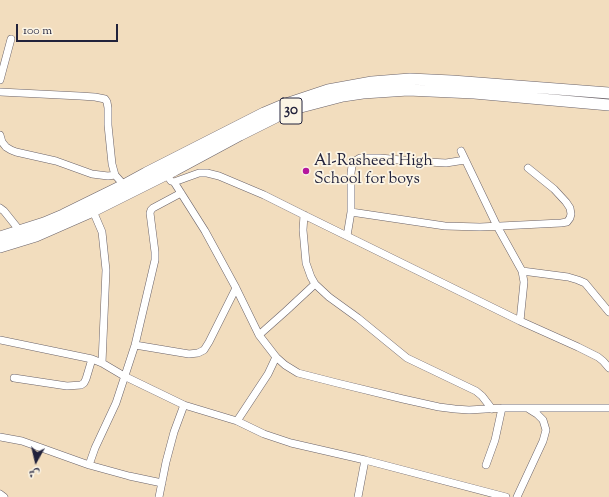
<!DOCTYPE html>
<meta charset="utf-8">
<style>
body{margin:0}
#map{position:relative;width:609px;height:497px;overflow:hidden;background:#f2ddbe;font-family:"Sorts Mill Goudy",Amiri,serif}
canvas{display:block}
.north{position:absolute;left:16px;top:441px;width:40px;height:40px;-webkit-text-stroke:3px #fcf5e5;paint-order:stroke;rotate:188deg;font-size:11px;font-weight:700;line-height:16px;text-align:center;color:#22223b}
.north::after{content:'';display:block;margin:auto;width:14px;height:18px;background:#22223b;clip-path:polygon(50% 0,100% 100%,50% 72%,0 100%)}
.scale{position:absolute;left:16px;top:24px;width:102px;height:18px;box-sizing:border-box;border:2px solid #22223b;border-top:0;padding-left:5px;font-size:12px;line-height:14px;white-space:nowrap;color:#22223b;-webkit-text-stroke:3px #fcf5e5;paint-order:stroke}
</style>
<div id="map">
<canvas width="609" height="497"></canvas>
<div class="north">ش</div>
<div class="scale">100 m</div>
</div>
<script>
const ctx = document.querySelector('canvas').getContext('2d');
ctx.lineJoin = 'round';
const shape = rows => new Path2D(rows.map(r => 'M' + r).join(''));
function stroke(path, color, width, dash) { ctx.strokeStyle = color; ctx.lineWidth = width; ctx.lineCap = dash ? 'butt' : 'round'; ctx.setLineDash(dash || []); ctx.stroke(path); }
function label(font, color, halo, rows, align = 'center') {
  ctx.font = font + ' "Sorts Mill Goudy",serif'; ctx.lineWidth = 3.5; ctx.setLineDash([]); ctx.textBaseline = 'middle'; ctx.strokeStyle = halo; ctx.fillStyle = color; for (const [text, x, y, turn = 0] of rows) {
    ctx.save(); ctx.translate(x, y); ctx.rotate((+turn || 0) * Math.PI / 180); ctx.textAlign = isNaN(turn) ? turn : align; if (halo) ctx.strokeText(text, 0, 0); ctx.fillText(text, 0, 0); ctx.restore();
  }
}
const street = shape([
 [0,80,11,39],
 [0,92,80,96,95,97,105,99,107,102,108,108,108,125,112,164,115,175,124,185],
 [0,135,2,142,6,147,11,150,16,152,56,161,92,174,108,176,115,175],
 [461,151,497,226,522,271,524,282,520,321],
 [166,174,171,181,174,182,205,231,236,288,259,335,276,357,285,365,298,373,337,383,403,399,439,407,455,409,469,410,502,408,609,408],
 [174,182,199,173,207,173,219,176,264,195,304,215,520,321,578,347,598,357,603,361,609,368],
 [0,208,4,211,20,231],
 [93,211,102,232,106,270,102,363],
 [351,212,445,226,480,227,561,223,567,222,570,218,571,214,570,208,566,202,554,189,528,168],
 [304,215,303,230,306,263,311,277,315,284,329,297,358,318,407,358,476,391,482,396,492,409],
 [347,236,351,212,351,173,352,166,355,161,360,158,380,158,411,161,446,163,465,160],
 [522,271,568,277,578,280,585,283,609,312],
 [259,335,286,311,315,284],
 [0,340,92,359,102,363,124,376,184,405,237,421,264,434,291,443,365,460,506,497],
 [135,345,189,354,198,353,204,350,209,342,236,288],
 [14,378,67,386,81,385,84,383,86,379,92,359],
 [237,421,268,374,276,357],
 [0,437,22,441,89,465,129,476,162,483],
 [89,465,95,448,116,403,135,345,155,260,155,252,150,213,151,210,153,208,181,193],
 [486,465,495,440,502,408],
 [0,494,4,497],
 [159,497,166,462,174,432,184,405],
 [358,497,365,460],
 [517,497,543,441,546,430,543,420,537,414,529,409]
]);
const primary = shape([
 [0,237,44,223,63,215,124,185,146,173,264,113,283,105,328,90,372,82,410,79,452,81,609,93],
 [0,247,36,236,93,211,175,170,240,135,276,117,301,107,343,96,363,93,408,90,474,93,609,105]
]);
stroke(street, '#6b6369', 8);
stroke(primary, '#6b6369', 12);
stroke(street, '#fff', 7);
stroke(primary, '#fff', 11);
for (const [x, y, r, color] of [
 [306,171,4,"#b5179e"]
]) { const dot = new Path2D(); dot.arc(x, y, r, 0, 2 * Math.PI); ctx.fillStyle = color; ctx.fill(dot); stroke(dot, '#fcf5e5', 1.5); }
for (const [x, y, w] of [
 [291,111,22]
]) { const box = new Path2D(); box.roundRect(x - w / 2, y - 13, w, 26, 3); ctx.fillStyle = '#fcf5e5'; ctx.fill(box); stroke(box, '#22223b', 1); }
label('bold 15px', '#22223b', null, [
 ["30",291,111]
]);
label('16px', '#22223b', '#fcf5e5', [
 ["Al-Rasheed High",314,162],
 ["School for boys",314,180]
], 'left');
</script>
